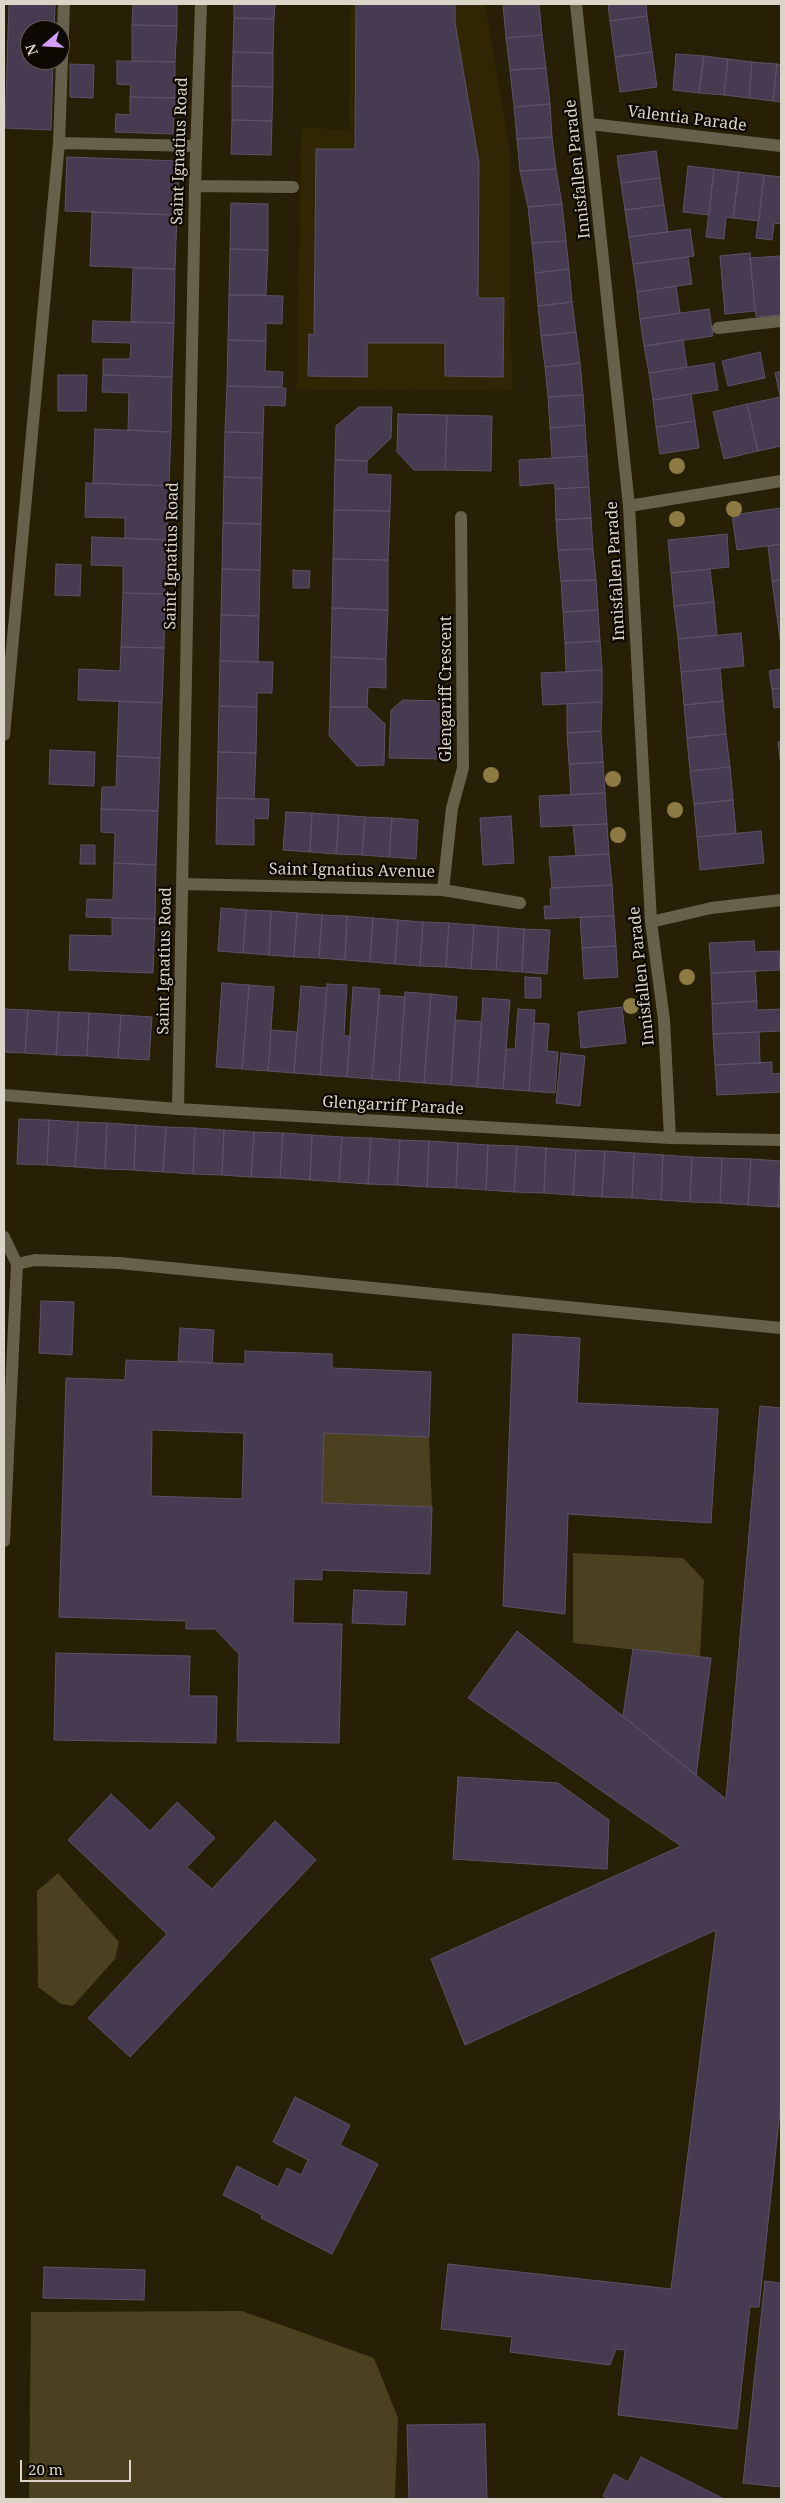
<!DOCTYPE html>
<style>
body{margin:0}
#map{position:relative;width:785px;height:2503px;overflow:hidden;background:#271f06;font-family:"Noto Serif",serif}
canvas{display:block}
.frame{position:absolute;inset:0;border:5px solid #dad5c6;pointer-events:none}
.north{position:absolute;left:20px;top:20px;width:50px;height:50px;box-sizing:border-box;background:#0d0902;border:1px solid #5f5b50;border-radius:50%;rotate:251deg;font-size:14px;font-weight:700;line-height:20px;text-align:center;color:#dad5c6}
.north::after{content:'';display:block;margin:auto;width:18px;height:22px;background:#d29dfd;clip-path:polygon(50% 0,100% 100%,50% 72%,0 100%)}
.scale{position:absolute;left:20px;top:2460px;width:111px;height:22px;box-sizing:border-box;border:2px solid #dad5c6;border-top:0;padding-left:6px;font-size:15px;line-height:18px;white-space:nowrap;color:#dad5c6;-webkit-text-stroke:4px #0d0902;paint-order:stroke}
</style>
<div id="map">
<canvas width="785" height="2503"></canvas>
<div class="frame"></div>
<div class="north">N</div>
<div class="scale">20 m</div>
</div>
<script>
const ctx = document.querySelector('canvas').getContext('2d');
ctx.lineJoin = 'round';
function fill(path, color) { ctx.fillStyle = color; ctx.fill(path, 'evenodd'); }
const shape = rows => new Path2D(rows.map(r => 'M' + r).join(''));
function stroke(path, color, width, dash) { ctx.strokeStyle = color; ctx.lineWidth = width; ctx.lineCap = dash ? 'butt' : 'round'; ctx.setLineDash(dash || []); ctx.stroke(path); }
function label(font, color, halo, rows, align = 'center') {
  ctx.font = font + ' "Noto Serif",serif'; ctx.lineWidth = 4.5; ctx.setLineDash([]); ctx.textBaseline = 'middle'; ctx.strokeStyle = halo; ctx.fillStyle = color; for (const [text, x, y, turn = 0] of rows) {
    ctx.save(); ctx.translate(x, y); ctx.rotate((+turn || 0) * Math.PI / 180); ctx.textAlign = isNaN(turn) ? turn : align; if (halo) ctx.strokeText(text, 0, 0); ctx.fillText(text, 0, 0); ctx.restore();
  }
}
fill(shape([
 [350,4,485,4,510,153,510,320,513,391,297,389,301,127,349,130]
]), '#302604');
fill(shape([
 [324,1433,429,1437,432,1507,322,1503],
 [573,1553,683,1558,704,1580,700,1657,573,1643],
 [58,1873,119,1942,115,1959,73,2006,61,2004,38,1987,37,1891],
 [242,2311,374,2358,398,2418,395,2499,29,2499,31,2312]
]), '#4b401f');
const building = shape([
 [9,4,55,4,54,30,30,30,30,60,53,60,51,130,5,128,9,4],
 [133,4,177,4,177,26,132,25,133,4],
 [234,4,275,4,274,19,234,18,234,4],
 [356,4,455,4,455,22,479,163,478,298,504,298,503,377,445,376,445,343,367,343,367,377,308,376,309,334,314,335,316,149,355,149,356,4],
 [503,4,539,4,542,35,506,38,503,4],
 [608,4,646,4,647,16,610,21,608,4],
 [647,16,652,52,615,57,610,21,647,16],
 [234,18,274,19,273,53,233,52,234,18],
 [132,25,177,26,175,62,132,61,132,25],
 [542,35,546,68,510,70,506,38,542,35],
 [233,52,273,53,273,87,232,86,233,52],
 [652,52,657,87,620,92,615,57,652,52],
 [676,54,704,56,699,93,673,90,676,54],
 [704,56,728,59,724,95,699,93,704,56],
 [728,59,752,62,749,98,724,95,728,59],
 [117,61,175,62,175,98,130,97,131,85,117,84,117,61],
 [752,62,777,64,773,101,749,98,752,62],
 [70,64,94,65,93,98,70,97,70,64],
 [777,64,781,65,781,102,773,101,777,64],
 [546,68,550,104,514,107,510,70,546,68],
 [232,86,273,87,272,121,232,120,232,86],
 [130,97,175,98,173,134,115,132,116,114,130,115,130,97],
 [550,104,552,137,517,139,514,107,550,104],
 [232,120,272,121,271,155,231,154,232,120],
 [552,137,556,169,520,171,517,139,552,137],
 [656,151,660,178,621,183,617,156,656,151],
 [67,157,179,161,177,215,65,211,67,157],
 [688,166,714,169,709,215,683,212,688,166],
 [556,169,562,204,528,207,520,171,556,169],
 [714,169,739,172,733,218,726,217,724,239,706,237,714,169],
 [739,172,764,175,759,221,733,218,739,172],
 [764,175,781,177,781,224,774,223,772,240,756,238,764,175],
 [660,178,664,205,625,210,621,183,660,178],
 [231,203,268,204,268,250,230,249,231,203],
 [562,204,566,241,532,243,528,207,562,204],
 [664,205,668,232,629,237,625,210,664,205],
 [92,212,177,215,175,269,90,266,92,212],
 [690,229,694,256,633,264,629,237,690,229],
 [566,241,569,269,535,273,532,243,566,241],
 [230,249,268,250,266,295,229,295,230,249],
 [750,253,755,311,725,314,720,256,750,253],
 [780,256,781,315,756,317,750,258,780,256],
 [688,257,692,284,637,292,633,264,688,257],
 [133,268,175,269,174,323,131,322,133,268],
 [569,269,572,302,538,306,535,273,569,269],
 [676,286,680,313,640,319,637,292,676,286],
 [229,295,283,296,282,324,266,323,266,341,228,340,229,295],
 [572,302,576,332,541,336,538,306,572,302],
 [709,309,713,336,644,346,640,319,709,309],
 [93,321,174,323,172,377,103,375,103,359,130,359,131,343,92,342,93,321],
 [576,332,580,363,545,367,541,336,576,332],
 [228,340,266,341,265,371,283,372,282,387,227,386,228,340],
 [683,340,687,367,649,373,644,346,683,340],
 [760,352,765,378,728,386,722,361,760,352],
 [580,363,583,395,548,397,545,367,580,363],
 [714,363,718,390,653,400,649,373,714,363],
 [781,371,781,400,775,373,781,371],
 [58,375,87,375,86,411,58,411,58,375],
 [103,375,172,377,171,432,128,430,129,393,102,392,103,375],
 [227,386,286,388,285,406,264,405,263,433,225,432,227,386],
 [691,394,695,421,656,427,653,400,691,394],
 [583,395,585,425,550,428,548,397,583,395],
 [781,397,781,446,758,451,747,404,781,397],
 [747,404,758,451,724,459,713,412,747,404],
 [359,407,392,407,391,438,367,461,335,460,336,426,359,407],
 [398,414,447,415,445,470,414,470,397,452,398,414],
 [447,415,492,416,491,471,445,470,447,415],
 [695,421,699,448,660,454,656,427,695,421],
 [585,425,587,456,552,458,550,428,585,425],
 [95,429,171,432,169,486,93,483,95,429],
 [225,432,263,433,262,478,224,477,225,432],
 [587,456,589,487,555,489,554,483,520,486,519,460,587,456],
 [335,460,367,461,367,474,391,475,390,511,334,510,335,460],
 [224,477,262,478,261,524,223,523,224,477],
 [86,483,169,486,167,540,125,538,125,518,85,517,86,483],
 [589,487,591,518,556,520,555,489,589,487],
 [781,508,781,544,737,550,732,515,781,508],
 [334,510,390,511,388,560,333,559,334,510],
 [591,518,593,549,558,550,556,520,591,518],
 [223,523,261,524,260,570,222,569,223,523],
 [727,534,729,567,671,573,668,540,727,534],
 [92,537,167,540,165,594,123,593,123,566,91,565,92,537],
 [781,544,781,580,772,581,768,546,781,544],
 [593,549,596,580,561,581,558,550,593,549],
 [333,559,388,560,388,610,332,608,333,559],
 [56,564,81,565,80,596,55,595,56,564],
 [222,569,260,570,259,616,221,615,222,569],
 [710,569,714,602,674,606,671,573,710,569],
 [293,570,310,571,309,588,293,588,293,570],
 [596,580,598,610,563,612,561,581,596,580],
 [781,580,781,616,777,617,772,581,781,580],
 [123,593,165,594,164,648,121,647,123,593],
 [714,602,717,635,678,639,674,606,714,602],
 [332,608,388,610,386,659,331,657,332,608],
 [598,610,600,641,565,643,563,612,598,610],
 [221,615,259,616,258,662,220,661,221,615],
 [781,616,781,646,777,617,781,616],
 [741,633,744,666,681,672,678,639,741,633],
 [600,641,602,670,566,672,565,643,600,641],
 [121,647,164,648,162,703,78,700,79,669,120,671,121,647],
 [331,657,386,659,386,688,368,687,367,707,330,707,331,657],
 [220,661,273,662,272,693,257,693,257,707,219,706,220,661],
 [720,668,723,701,684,705,681,672,720,668],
 [781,669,781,688,772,689,769,671,781,669],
 [602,670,602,702,543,705,541,673,602,670],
 [781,688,781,707,774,708,772,689,781,688],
 [403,700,442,701,441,759,389,758,391,710,403,700],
 [119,701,162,703,160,758,117,756,119,701],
 [723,701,726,734,687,738,684,705,723,701],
 [602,702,601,731,567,733,567,704,602,702],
 [219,706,257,707,256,753,218,752,219,706],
 [330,707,367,707,385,724,384,765,357,766,329,736,330,707],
 [601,731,603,762,569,764,567,733,601,731],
 [726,734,730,767,690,771,687,738,726,734],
 [781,741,781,760,780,760,778,742,781,741],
 [50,750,95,752,94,786,49,784,50,750],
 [218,752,256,753,254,799,217,798,218,752],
 [117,756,160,758,158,811,101,809,102,787,116,787,117,756],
 [603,762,605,793,571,795,569,764,603,762],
 [730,767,733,800,694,804,690,771,730,767],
 [605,793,607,824,541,827,539,796,605,793],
 [217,798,269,799,268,819,254,818,254,845,216,844,217,798],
 [733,800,736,833,697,837,694,804,733,800],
 [101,809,158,811,156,865,114,863,115,833,101,832,101,809],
 [286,812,312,813,310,852,283,850,286,812],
 [312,813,339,815,336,854,310,852,312,813],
 [339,815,365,817,362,855,336,854,339,815],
 [511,816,514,863,483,865,480,818,511,816],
 [365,817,392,818,389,857,362,855,365,817],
 [392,818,418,820,416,859,389,857,392,818],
 [607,824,609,854,576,856,573,825,607,824],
 [761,831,764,863,700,870,697,837,761,831],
 [81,845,95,845,95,864,80,864,81,845],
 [609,854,612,885,552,888,549,857,609,854],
 [114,863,156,865,155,919,86,917,87,899,113,900,114,863],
 [612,885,614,916,545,919,544,906,551,906,550,888,612,885],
 [221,908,246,910,243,953,218,951,221,908],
 [246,910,271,911,269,955,243,953,246,910],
 [271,911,297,913,294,957,269,955,271,911],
 [297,913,322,915,319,958,294,957,297,913],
 [322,915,347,916,345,960,319,958,322,915],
 [347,916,373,918,370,962,345,960,347,916],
 [614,916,616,946,582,948,580,917,614,916],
 [112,918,155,919,153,973,69,970,70,935,112,936,112,918],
 [373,918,398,920,395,964,370,962,373,918],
 [398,920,423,922,420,966,395,964,398,920],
 [423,922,449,923,446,967,420,966,423,922],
 [449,923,474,925,471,969,446,967,449,923],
 [474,925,499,927,496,970,471,969,474,925],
 [499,927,524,929,522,972,496,970,499,927],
 [524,929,550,930,547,974,522,972,524,929],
 [754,941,755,952,779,951,780,970,711,973,709,943,754,941],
 [616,946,618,977,584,979,582,948,616,946],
 [755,971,757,1001,712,1004,711,973,755,971],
 [525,977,541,978,541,998,525,998,525,977],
 [222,983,249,985,242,1069,216,1067,222,983],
 [327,984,347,985,344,1036,350,1036,347,1077,320,1075,327,984],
 [249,985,274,987,268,1071,242,1069,249,985],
 [301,986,327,988,320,1075,294,1073,301,986],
 [353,987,380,989,372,1079,347,1077,353,987],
 [405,992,431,994,424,1083,399,1081,405,992],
 [431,994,457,997,451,1085,424,1083,431,994],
 [379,995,405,997,399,1081,372,1079,379,995],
 [483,998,510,1000,503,1089,477,1087,483,998],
 [757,1001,757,1010,781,1009,781,1031,713,1034,712,1004,757,1001],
 [622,1007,626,1043,581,1048,578,1012,622,1007],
 [4,1009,28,1010,25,1053,4,1052,4,1009],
 [518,1009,535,1010,529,1091,503,1089,506,1049,515,1049,518,1009],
 [28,1010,59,1012,56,1055,25,1053,28,1010],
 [59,1012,89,1013,87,1056,56,1055,59,1012],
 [89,1013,121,1015,118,1058,87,1056,89,1013],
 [121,1015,152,1017,149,1060,118,1058,121,1015],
 [455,1020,482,1022,477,1087,451,1085,455,1020],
 [534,1023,549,1024,547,1051,558,1052,555,1093,529,1091,534,1023],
 [271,1030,297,1032,294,1073,268,1071,271,1030],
 [759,1032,760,1063,715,1065,713,1034,759,1032],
 [561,1053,585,1056,580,1106,556,1103,561,1053],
 [772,1062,772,1074,781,1073,781,1092,717,1095,715,1065,772,1062],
 [19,1119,49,1120,47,1165,17,1164,19,1119],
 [49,1120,78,1122,75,1167,47,1165,49,1120],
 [78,1122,107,1123,105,1169,75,1167,78,1122],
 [107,1123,136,1125,134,1170,105,1169,107,1123],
 [136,1125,166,1127,163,1172,134,1170,136,1125],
 [166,1127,195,1128,193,1174,163,1172,166,1127],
 [195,1128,224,1130,222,1175,193,1174,195,1128],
 [224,1130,254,1132,251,1177,222,1175,224,1130],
 [254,1132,283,1133,280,1178,251,1177,254,1132],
 [283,1133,312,1135,310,1180,280,1178,283,1133],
 [312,1135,342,1137,339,1182,310,1180,312,1135],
 [342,1137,371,1138,368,1184,339,1182,342,1137],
 [371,1138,400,1140,397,1185,368,1184,371,1138],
 [400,1140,429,1141,427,1187,397,1185,400,1140],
 [429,1141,458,1143,456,1188,427,1187,429,1141],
 [458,1143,488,1145,486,1190,456,1188,458,1143],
 [488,1145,517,1146,514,1192,486,1190,488,1145],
 [517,1146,546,1148,544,1193,514,1192,517,1146],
 [546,1148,576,1150,573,1195,544,1193,546,1148],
 [576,1150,605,1151,602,1197,573,1195,576,1150],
 [605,1151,634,1153,632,1198,602,1197,605,1151],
 [634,1153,663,1155,661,1200,632,1198,634,1153],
 [663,1155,692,1157,690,1202,661,1200,663,1155],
 [692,1157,722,1158,720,1203,690,1202,692,1157],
 [722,1158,751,1159,748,1205,720,1203,722,1158],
 [751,1159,781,1161,778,1207,748,1205,751,1159],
 [781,1161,781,1207,778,1207,781,1161],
 [41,1301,74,1302,72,1355,39,1353,41,1301],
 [180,1328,214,1330,212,1363,178,1361,180,1328],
 [513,1334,580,1338,577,1403,718,1409,711,1523,568,1514,565,1614,503,1606,513,1334],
 [245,1351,332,1354,332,1368,431,1372,429,1437,324,1433,322,1503,432,1507,430,1574,322,1570,322,1580,294,1579,293,1623,342,1624,339,1743,237,1741,239,1654,215,1629,186,1629,186,1621,59,1617,66,1378,125,1380,126,1360,245,1364,245,1351],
 [152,1430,244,1433,242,1499,151,1496,152,1430],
 [760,1406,781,1408,781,2101,759,2307,750,2307,737,2429,618,2415,625,2350,616,2349,610,2365,510,2352,512,2337,441,2329,448,2264,671,2289,716,1930,465,2045,431,1959,681,1846,468,1698,517,1631,726,1799,760,1406],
 [354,1590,407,1592,405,1625,352,1623,354,1590],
 [633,1649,711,1658,696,1776,623,1716,633,1649],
 [56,1653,190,1656,189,1696,217,1696,216,1743,54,1740,56,1653],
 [458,1777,558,1783,609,1820,607,1869,453,1859,458,1777],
 [111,1794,150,1831,177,1802,215,1838,187,1867,212,1889,275,1821,316,1860,130,2057,88,2018,167,1934,68,1840,111,1794],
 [295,2097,350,2125,340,2145,378,2164,332,2254,261,2218,262,2215,223,2195,237,2166,278,2187,287,2168,301,2175,308,2160,273,2142,295,2097],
 [44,2267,145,2270,144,2300,43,2298,44,2267],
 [765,2281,781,2283,781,2487,743,2483,765,2281],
 [485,2424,487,2499,409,2499,407,2425,485,2424],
 [641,2457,724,2499,610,2499,603,2496,614,2474,628,2482,641,2457]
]);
fill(building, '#473b51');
stroke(building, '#5d5168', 1);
stroke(shape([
 [576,4,629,506,651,922,664,1020,670,1138],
 [590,124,781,146],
 [59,143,196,146],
 [195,186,293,187],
 [718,328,781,321],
 [629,506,781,481],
 [4,735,59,143,64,4],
 [183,884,443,890,520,903],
 [443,890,452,808,463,768,461,517],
 [651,922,711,908,781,900],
 [4,1095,178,1109,670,1138,781,1140],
 [178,1109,195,186,201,4],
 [4,1237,17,1264,4,1541],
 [17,1264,35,1260,119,1263,781,1328]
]), '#67604b', 12);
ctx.fillStyle = '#8d7b44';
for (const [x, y] of [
 [677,466],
 [734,509],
 [677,519],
 [491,775],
 [613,779],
 [675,810],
 [618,835],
 [687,977],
 [631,1006]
]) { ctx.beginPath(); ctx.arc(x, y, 8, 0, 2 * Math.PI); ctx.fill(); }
label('16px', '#dad5c6', '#0d0902', [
 ["Valentia Parade",687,119,7],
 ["Saint Ignatius Road",180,151,-88],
 ["Innisfallen Parade",578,169,-96],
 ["Saint Ignatius Road",172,556,-89],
 ["Innisfallen Parade",616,571,-93],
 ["Glengariff Crescent",446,689,-90],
 ["Saint Ignatius Avenue",352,871,1],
 ["Saint Ignatius Road",165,961,-89],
 ["Innisfallen Parade",642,976,-96],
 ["Glengarriff Parade",393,1106,3]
]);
</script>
